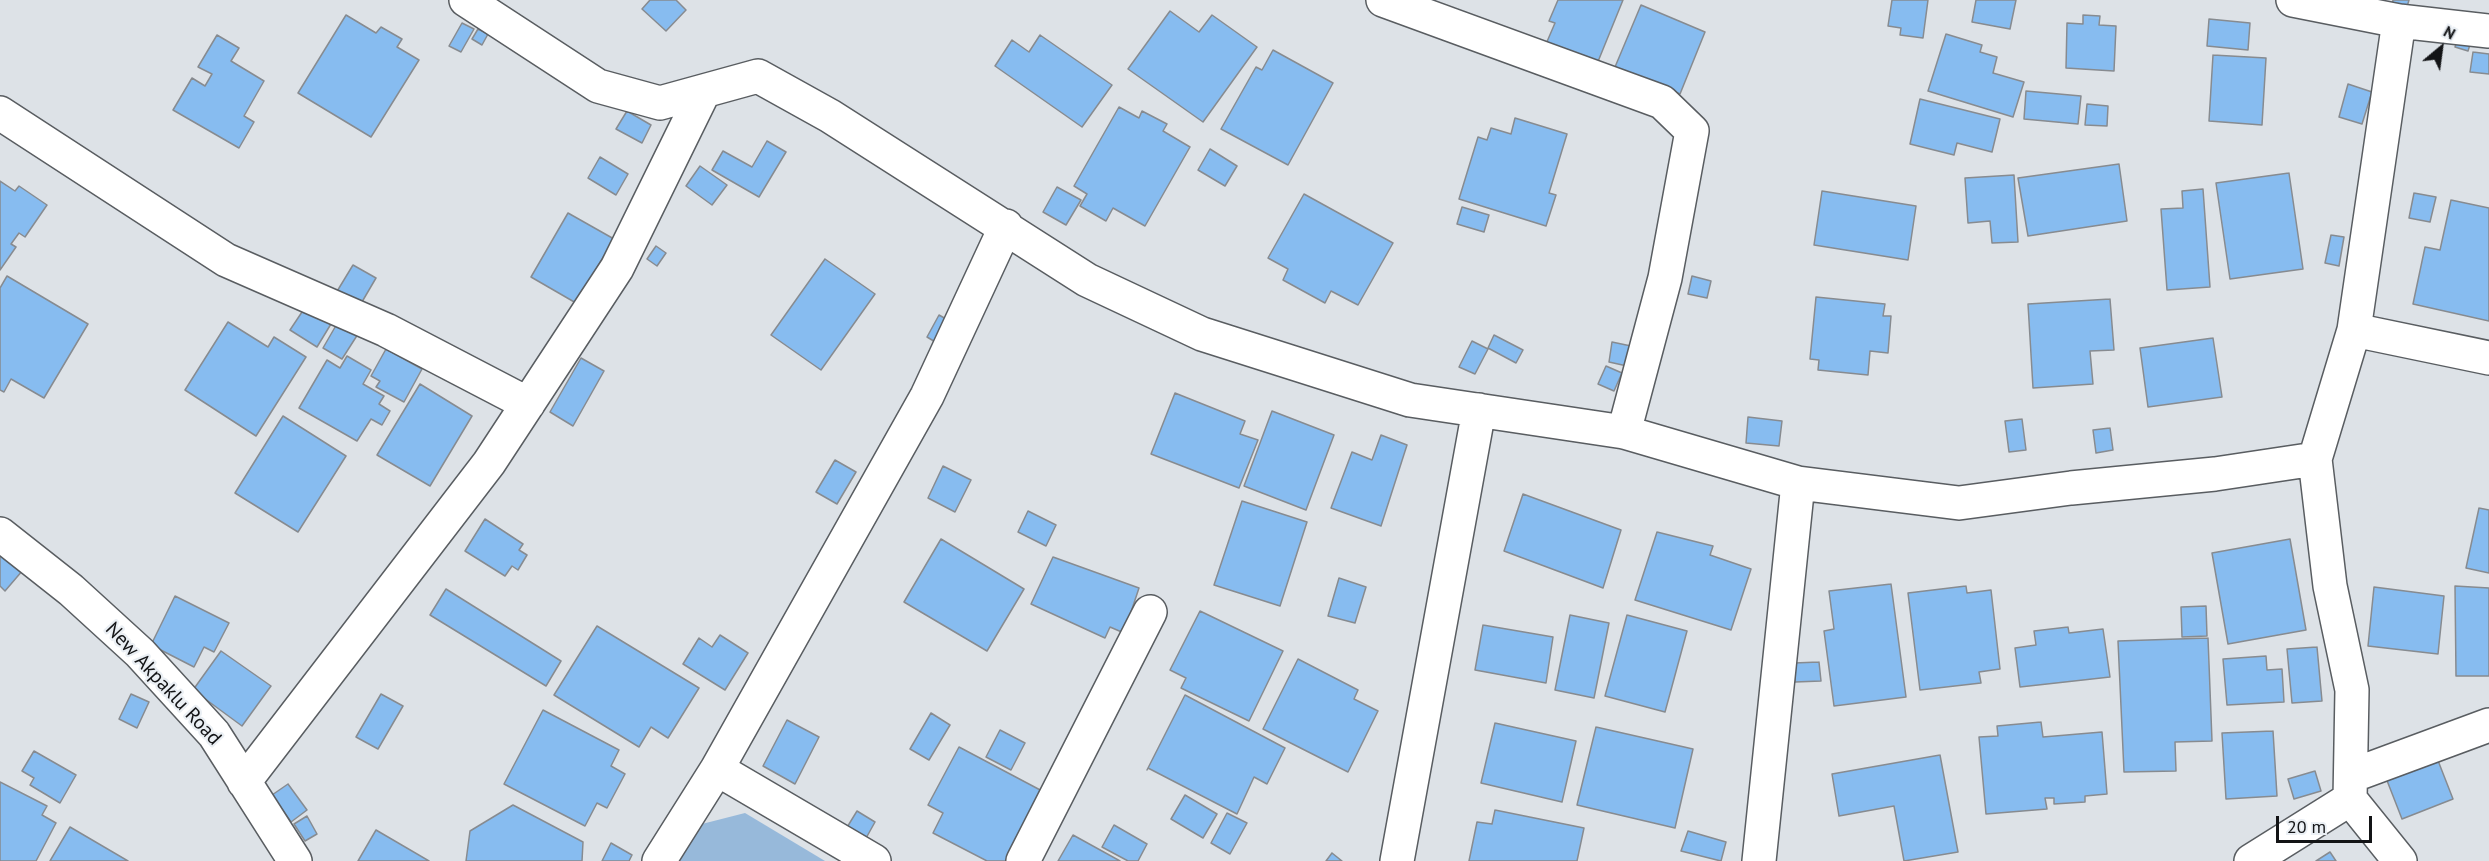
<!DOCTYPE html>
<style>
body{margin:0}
#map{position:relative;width:2489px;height:861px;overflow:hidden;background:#dde2e7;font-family:"PT Sans",sans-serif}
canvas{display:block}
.north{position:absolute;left:2411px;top:18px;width:60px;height:60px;-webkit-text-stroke:4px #eaeff4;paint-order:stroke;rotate:29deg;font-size:16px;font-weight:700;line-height:24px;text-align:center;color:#131416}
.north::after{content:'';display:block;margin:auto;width:21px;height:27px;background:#131416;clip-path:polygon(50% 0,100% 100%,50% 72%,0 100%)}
.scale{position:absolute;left:2276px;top:816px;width:96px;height:27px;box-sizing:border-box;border:3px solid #131416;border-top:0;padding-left:8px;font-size:18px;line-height:21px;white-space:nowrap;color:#131416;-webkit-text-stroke:4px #eaeff4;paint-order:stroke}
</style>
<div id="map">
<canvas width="2489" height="861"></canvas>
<div class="north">N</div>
<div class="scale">20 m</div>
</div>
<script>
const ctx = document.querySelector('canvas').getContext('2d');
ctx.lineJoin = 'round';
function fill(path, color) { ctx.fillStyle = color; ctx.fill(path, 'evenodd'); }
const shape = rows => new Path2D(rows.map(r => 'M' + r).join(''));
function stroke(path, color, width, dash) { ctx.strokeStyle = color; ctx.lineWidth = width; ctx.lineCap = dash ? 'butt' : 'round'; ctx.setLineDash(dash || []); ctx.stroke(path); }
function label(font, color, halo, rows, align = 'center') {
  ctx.font = font + ' "PT Sans",sans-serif'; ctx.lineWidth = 4.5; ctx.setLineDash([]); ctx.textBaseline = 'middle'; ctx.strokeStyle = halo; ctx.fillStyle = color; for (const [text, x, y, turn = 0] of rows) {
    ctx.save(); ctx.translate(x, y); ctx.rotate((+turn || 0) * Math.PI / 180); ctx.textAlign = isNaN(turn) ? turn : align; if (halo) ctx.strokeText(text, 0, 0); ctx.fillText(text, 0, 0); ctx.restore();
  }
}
fill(shape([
 [745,813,825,861,677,861,698,825]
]), '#97b9da');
const building = shape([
 [650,0,676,0,686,10,666,31,642,9,650,0],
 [1558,0,1623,0,1597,64,1546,44,1555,23,1549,21,1558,0],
 [1892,0,1928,0,1923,38,1900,35,1901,28,1888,26,1892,0],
 [1976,0,2016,0,2010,29,1972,22,1976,0],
 [2393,0,2409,0,2406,10,2392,6,2393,0],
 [1641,5,1705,32,1680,94,1615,67,1641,5],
 [1170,11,1199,32,1212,15,1257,47,1203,122,1128,69,1170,11],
 [346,15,376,33,381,27,402,39,397,47,419,60,371,137,298,93,346,15],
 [2083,15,2100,16,2099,25,2116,26,2114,71,2066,68,2067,23,2083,24,2083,15],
 [2209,19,2250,23,2248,50,2207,46,2209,19],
 [462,23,474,29,461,52,449,46,462,23],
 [478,29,488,34,482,45,472,39,478,29],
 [1946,34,1982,45,1980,52,1997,57,1993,73,2024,82,2013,117,1928,91,1946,34],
 [2459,34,2472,38,2468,51,2455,47,2459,34],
 [217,35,239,48,231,61,264,81,244,116,254,122,239,148,173,110,192,78,205,86,212,74,198,67,217,35],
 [1040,35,1112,85,1082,127,995,66,1012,40,1029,52,1040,35],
 [1273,50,1333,83,1288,165,1221,129,1256,67,1262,70,1273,50],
 [2473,52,2489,54,2489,74,2470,72,2473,52],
 [2213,55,2266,58,2262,125,2209,121,2213,55],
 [2348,84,2372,92,2362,124,2339,117,2348,84],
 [2026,91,2081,96,2078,124,2024,119,2026,91],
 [1920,99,2000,119,1992,152,1957,143,1954,155,1910,144,1920,99],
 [2087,104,2108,106,2107,126,2085,125,2087,104],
 [1119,107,1139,118,1142,111,1167,124,1163,131,1190,147,1145,226,1113,208,1106,221,1080,206,1087,194,1074,186,1119,107],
 [627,111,651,125,642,143,616,129,627,111],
 [1515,118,1567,134,1549,193,1556,195,1546,226,1459,199,1478,137,1487,140,1491,128,1511,134,1515,118],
 [767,141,786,152,759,197,712,170,723,151,752,167,767,141],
 [1210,149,1237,166,1225,186,1198,170,1210,149],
 [600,157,628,174,616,195,588,178,600,157],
 [2119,164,2127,221,2028,236,2018,178,2119,164],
 [700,166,727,185,712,205,686,186,700,166],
 [2289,173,2303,269,2230,279,2216,183,2289,173],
 [2014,175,2018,242,1992,243,1990,221,1968,223,1965,178,2014,175],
 [0,181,15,191,19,186,47,205,25,237,19,233,11,244,16,247,0,270,0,181],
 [1057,187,1081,200,1066,225,1043,212,1057,187],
 [2203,189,2210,287,2167,290,2161,209,2183,208,2182,191,2203,189],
 [1822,191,1916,206,1908,260,1814,245,1822,191],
 [2414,193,2436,197,2430,222,2409,218,2414,193],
 [1304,194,1393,243,1358,305,1331,291,1325,303,1283,280,1288,269,1268,258,1304,194],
 [2451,200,2489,208,2489,321,2413,304,2425,247,2440,250,2451,200],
 [1462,207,1489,215,1484,232,1457,224,1462,207],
 [568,213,614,239,576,303,531,277,568,213],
 [2331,235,2344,237,2339,266,2325,263,2331,235],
 [656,246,666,253,657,266,647,259,656,246],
 [825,259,875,294,821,370,771,335,825,259],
 [353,265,376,278,359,307,336,293,353,265],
 [7,276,88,324,44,398,11,379,4,392,0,390,0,288,7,276],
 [1692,276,1711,281,1707,298,1688,294,1692,276],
 [1816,297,1885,304,1883,316,1891,316,1888,353,1870,351,1868,375,1818,370,1819,360,1810,359,1816,297],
 [2110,299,2114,350,2090,351,2093,384,2033,388,2028,304,2110,299],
 [308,303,334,319,317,347,290,330,308,303],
 [939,315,955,324,942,346,927,337,939,315],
 [228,322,268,347,274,337,306,357,256,436,185,390,228,322],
 [338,322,358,334,342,359,323,348,338,322],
 [1494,335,1523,350,1516,363,1488,348,1494,335],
 [2213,338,2222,397,2148,407,2140,348,2213,338],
 [1472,341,1488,349,1475,374,1459,367,1472,341],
 [1612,342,1631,346,1627,366,1609,362,1612,342],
 [386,349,422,369,404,402,376,387,380,381,371,376,386,349],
 [347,356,371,370,363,384,384,396,379,404,390,411,382,425,371,419,357,441,299,408,327,360,340,368,347,356],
 [581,358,604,371,573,426,550,412,581,358],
 [1606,366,1622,373,1614,391,1598,384,1606,366],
 [420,384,472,416,430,486,377,455,420,384],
 [1175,393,1245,421,1240,434,1258,440,1239,488,1151,454,1175,393],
 [1272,411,1334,435,1306,510,1244,486,1272,411],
 [283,416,346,456,298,532,235,493,283,416],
 [1748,417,1782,421,1779,446,1746,443,1748,417],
 [2022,419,2026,450,2009,452,2005,421,2022,419],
 [2110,428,2113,450,2096,453,2093,430,2110,428],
 [1381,435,1407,445,1381,526,1331,508,1352,452,1372,460,1381,435],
 [835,460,856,472,837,504,816,492,835,460],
 [943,466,971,480,955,512,928,498,943,466],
 [1523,494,1621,530,1603,588,1504,551,1523,494],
 [1242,501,1307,522,1280,606,1214,585,1242,501],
 [2479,508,2489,510,2489,573,2466,568,2479,508],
 [1028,511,1056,525,1046,546,1018,532,1028,511],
 [485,519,523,544,519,550,527,555,518,570,512,566,505,576,465,551,485,519],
 [1657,532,1713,546,1710,555,1751,569,1731,630,1635,600,1657,532],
 [941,539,1024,589,987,651,904,602,941,539],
 [2290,539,2306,630,2228,644,2212,553,2290,539],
 [0,551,23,570,5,591,0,586,0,551],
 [1053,557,1139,588,1124,633,1110,627,1105,638,1031,604,1053,557],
 [1339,578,1366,587,1355,623,1328,616,1339,578],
 [1891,584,1906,697,1834,706,1824,631,1834,629,1829,591,1891,584],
 [1966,586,1967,593,1991,590,2000,669,1979,672,1981,683,1920,690,1908,593,1966,586],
 [2455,586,2489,588,2489,676,2456,676,2455,586],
 [2374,587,2444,596,2438,654,2368,646,2374,587],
 [446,589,561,661,546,686,430,615,446,589],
 [175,596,229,623,214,652,204,647,194,667,151,645,175,596],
 [2206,606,2207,636,2182,637,2181,607,2206,606],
 [1200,611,1283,651,1249,721,1181,688,1186,678,1170,670,1200,611],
 [1570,615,1609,623,1594,698,1555,690,1570,615],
 [1627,615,1687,631,1665,712,1605,696,1627,615],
 [1483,625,1553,637,1546,683,1475,670,1483,625],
 [597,626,699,688,668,738,651,727,639,747,554,695,597,626],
 [2068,627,2069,633,2103,629,2110,677,2020,687,2015,648,2036,645,2034,631,2068,627],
 [720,635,748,653,725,690,683,664,699,638,712,647,720,635],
 [2208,638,2212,741,2175,742,2176,771,2124,772,2118,641,2208,638],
 [2317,647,2322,701,2292,703,2287,649,2317,647],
 [221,651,271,686,242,726,193,690,221,651],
 [2266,656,2267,670,2282,669,2284,702,2227,705,2223,659,2266,656],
 [1298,659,1358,690,1354,699,1378,711,1348,772,1263,729,1298,659],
 [1819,662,1821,681,1795,682,1794,663,1819,662],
 [131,694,149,702,137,728,119,719,131,694],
 [381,694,403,706,378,749,356,737,381,694],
 [1185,695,1285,748,1267,784,1254,777,1237,814,1148,768,1147,770,1185,695],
 [543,710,619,750,611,766,625,774,607,808,597,803,585,826,504,784,543,710],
 [931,713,950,725,929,760,910,749,931,713],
 [787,720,819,737,795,784,763,766,787,720],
 [2041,722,2043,737,2102,732,2107,794,2085,796,2085,802,2054,804,2054,798,2045,798,2047,809,1986,814,1979,737,1998,736,1997,726,2041,722],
 [1495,723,1576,741,1562,802,1481,783,1495,723],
 [1596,727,1693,749,1675,828,1577,805,1596,727],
 [1000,730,1025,743,1011,770,986,757,1000,730],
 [2273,731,2277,796,2226,799,2222,733,2273,731],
 [959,747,1044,792,1007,861,987,861,933,833,943,813,928,805,959,747],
 [34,751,76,775,60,803,30,785,34,778,22,771,34,751],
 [1940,755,1958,852,1904,861,1894,806,1839,816,1832,774,1940,755],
 [2437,758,2453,799,2402,819,2386,778,2437,758],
 [2315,771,2321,791,2294,799,2288,779,2315,771],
 [0,782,47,806,42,815,56,823,36,861,0,861,0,782],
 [288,784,307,810,291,822,272,795,288,784],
 [1185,795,1217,814,1203,838,1171,819,1185,795],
 [513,805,583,842,582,861,466,861,470,831,513,805],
 [1495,810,1584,828,1577,861,1469,861,1477,822,1492,824,1495,810],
 [857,811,875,822,865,840,846,829,857,811],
 [1227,813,1247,823,1230,854,1211,843,1227,813],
 [307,816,317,834,305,841,294,824,307,816],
 [1114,825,1147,844,1138,861,1128,861,1102,847,1114,825],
 [70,827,128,861,50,861,70,827],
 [376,830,429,861,358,861,376,830],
 [1688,831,1726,842,1721,861,1681,851,1688,831],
 [1073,835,1120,861,1058,861,1073,835],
 [611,843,632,855,629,861,602,861,611,843],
 [2330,852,2336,861,2316,861,2330,852],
 [1332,853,1342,861,1326,861,1332,853]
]);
fill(building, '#87bcf0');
stroke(building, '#878b90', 1.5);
const minor = shape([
 [466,0,598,86,660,103,758,76,830,116,1087,280,1202,334,1410,400,1624,432,1798,483,1959,503,2071,488,2215,474,2315,459],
 [1383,0,1662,102,1692,131,1665,278,1624,432],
 [2293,0,2399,21,2489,31],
 [2399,21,2354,330,2315,459,2330,586,2352,690,2350,799,2400,861],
 [0,113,226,260,386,330,528,404],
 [2354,330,2489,358],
 [0,534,71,590,140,653,214,734,295,861],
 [717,769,874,861],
 [2351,776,2489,725],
 [244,782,489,463,617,268,704,91],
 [659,861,717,769,927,396,1006,226],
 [1023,861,1150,612],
 [1397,861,1479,410],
 [1759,861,1798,483],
 [2251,861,2350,799]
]);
stroke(minor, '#595d61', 36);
stroke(minor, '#fff', 33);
label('20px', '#131416', '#eaeff4', [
 ["New Akpaklu Road",163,684,47]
]);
</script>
